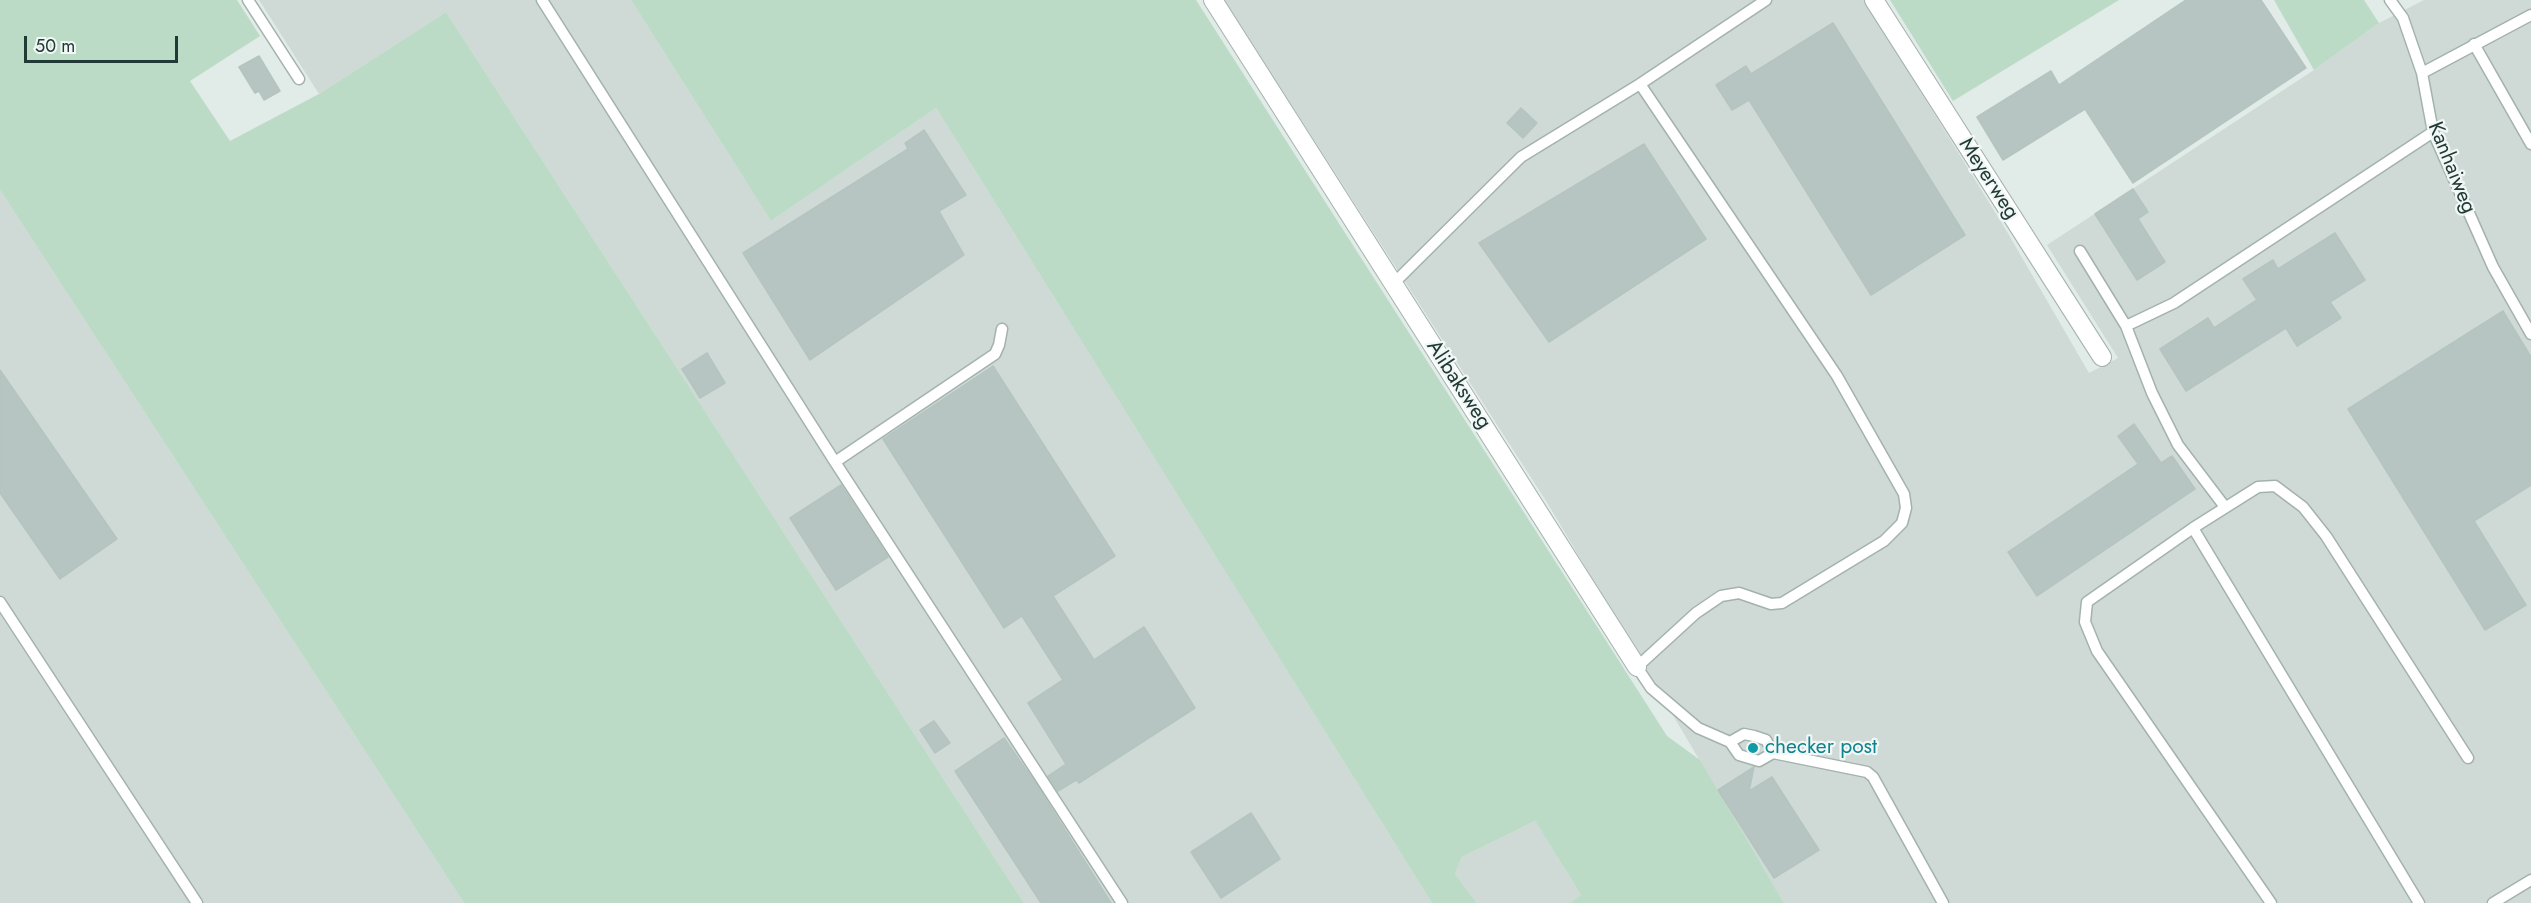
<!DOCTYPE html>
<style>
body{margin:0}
#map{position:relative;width:2531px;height:903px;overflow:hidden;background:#e1ebe7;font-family:Jost,sans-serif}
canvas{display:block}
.scale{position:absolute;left:24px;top:36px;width:154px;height:27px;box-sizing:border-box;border:3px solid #223a36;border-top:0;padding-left:8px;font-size:18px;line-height:21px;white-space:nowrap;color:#223a36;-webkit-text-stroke:4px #f1f7f5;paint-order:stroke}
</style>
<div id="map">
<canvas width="2531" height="903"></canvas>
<div class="scale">50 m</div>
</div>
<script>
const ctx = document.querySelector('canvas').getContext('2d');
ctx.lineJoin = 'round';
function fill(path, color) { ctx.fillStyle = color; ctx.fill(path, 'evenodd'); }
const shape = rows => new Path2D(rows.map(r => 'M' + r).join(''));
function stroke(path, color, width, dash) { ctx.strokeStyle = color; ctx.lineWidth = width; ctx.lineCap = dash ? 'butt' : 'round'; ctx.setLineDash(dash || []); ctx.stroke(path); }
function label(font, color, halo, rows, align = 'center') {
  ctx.font = font + ' Jost,sans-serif'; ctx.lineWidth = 4.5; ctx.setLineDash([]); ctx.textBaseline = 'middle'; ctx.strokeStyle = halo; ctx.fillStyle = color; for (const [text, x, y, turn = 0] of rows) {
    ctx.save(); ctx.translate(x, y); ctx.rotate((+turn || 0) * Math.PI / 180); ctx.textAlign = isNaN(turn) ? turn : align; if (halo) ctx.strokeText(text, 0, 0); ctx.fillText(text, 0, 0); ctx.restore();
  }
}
fill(shape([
 [259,0,631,0,771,221,936,108,1432,903,1024,903,446,12,319,94],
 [1224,0,1864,0,2006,230,2089,373,2118,358,2047,245,2314,70,2379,23,2424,0,2531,0,2531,903,1784,903,1548,504],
 [0,190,464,903,0,903],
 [1535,821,1581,895,1570,903,1477,903,1455,874,1462,857]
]), '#cfdad6');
fill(shape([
 [0,0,237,0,260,36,190,81,230,141,319,94,446,12,1024,903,464,903,0,190],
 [631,0,1196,0,1667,736,1700,760,1784,903,1570,903,1581,895,1535,821,1462,857,1455,874,1477,903,1432,903,936,108,771,221],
 [1890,0,2119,0,1953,101],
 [2274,0,2364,0,2379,23,2314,70]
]), '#bbdbc7');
const building = shape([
 [2186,0,2261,0,2306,68,2133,183,2085,109,2003,160,1977,117,2051,71,2059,85,2186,0],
 [1833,23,1965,235,1871,295,1749,100,1732,110,1716,85,1746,66,1751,74,1833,23],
 [259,56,280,91,264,100,259,91,255,93,239,67,259,56],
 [1521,108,1537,123,1523,138,1507,123,1521,108],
 [924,130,966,195,939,211,964,255,810,360,743,253,908,149,905,143,924,130],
 [1644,144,1706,239,1549,342,1479,243,1644,144],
 [2133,189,2148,212,2138,219,2165,262,2137,280,2095,214,2133,189],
 [2335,233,2365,280,2330,302,2341,318,2297,346,2286,328,2186,391,2160,349,2208,318,2214,328,2257,300,2243,279,2273,260,2278,269,2335,233],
 [2503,311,2531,357,2531,485,2474,521,2526,605,2485,630,2348,409,2503,311],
 [707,353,725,383,700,398,682,369,707,353],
 [993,366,1115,556,1053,596,1094,660,1144,627,1195,708,1079,783,1076,780,1058,791,1048,776,1066,764,1028,703,1063,680,1022,616,1004,628,883,439,993,366],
 [0,370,117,539,60,579,0,493,0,370],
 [2134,424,2161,463,2172,456,2195,489,2037,596,2008,552,2138,464,2118,436,2134,424],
 [841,485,888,557,836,590,790,518,841,485],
 [934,721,950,743,935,753,920,730,934,721],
 [1004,738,1036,784,1111,903,1041,903,955,771,1004,738],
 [1754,767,1749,791,1772,777,1819,850,1774,878,1718,790,1754,767],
 [1251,813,1280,859,1221,898,1191,852,1251,813]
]);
fill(building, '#b6c5c1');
stroke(building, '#b4c4bf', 1.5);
const service = shape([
 [248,0,299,79],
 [542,0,835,462,1122,903],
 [2390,0,2403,18,2422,73,2433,132,2493,267,2531,334],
 [2474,44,2531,144],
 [2422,73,2531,15],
 [1640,84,1837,376,1904,494,1906,508,1902,523,1884,541,1782,603,1771,604,1739,593,1721,596,1696,613,1637,667,1651,688,1698,728,1730,742,1739,755,1759,761,1773,753,1867,772,1873,777,1943,903],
 [2080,251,2126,326,2174,303,2433,132],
 [1393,284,1521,157,1640,84,1766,0],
 [2126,326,2152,393,2178,445,2225,507],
 [835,462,995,354,999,345,1002,329],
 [2193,528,2419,903],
 [0,602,197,903],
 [1730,742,1744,734,1754,736,1766,740,1773,753],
 [2271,903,2097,651,2085,622,2087,602,2193,528,2258,487,2275,486,2303,507,2326,536,2468,758],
 [2493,903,2531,880]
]);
const minor = shape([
 [1213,0,1637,667],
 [1874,0,2102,357]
]);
stroke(service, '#a4b2ae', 13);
stroke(minor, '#a4b2ae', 20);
stroke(service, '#fff', 10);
stroke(minor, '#fff', 18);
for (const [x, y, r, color] of [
 [1753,748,6,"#0f9aa8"]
]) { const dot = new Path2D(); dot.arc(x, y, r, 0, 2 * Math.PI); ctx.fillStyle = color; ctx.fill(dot); stroke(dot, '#f1f7f5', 2); }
label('21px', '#223a36', '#f1f7f5', [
 ["Kanhaiweg",2451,168,68],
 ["Meyerweg",1988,179,57],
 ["Alibaksweg",1458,385,57]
]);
label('21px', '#0d838f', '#f1f7f5', [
 ["checker post",1765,748]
], 'left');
</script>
